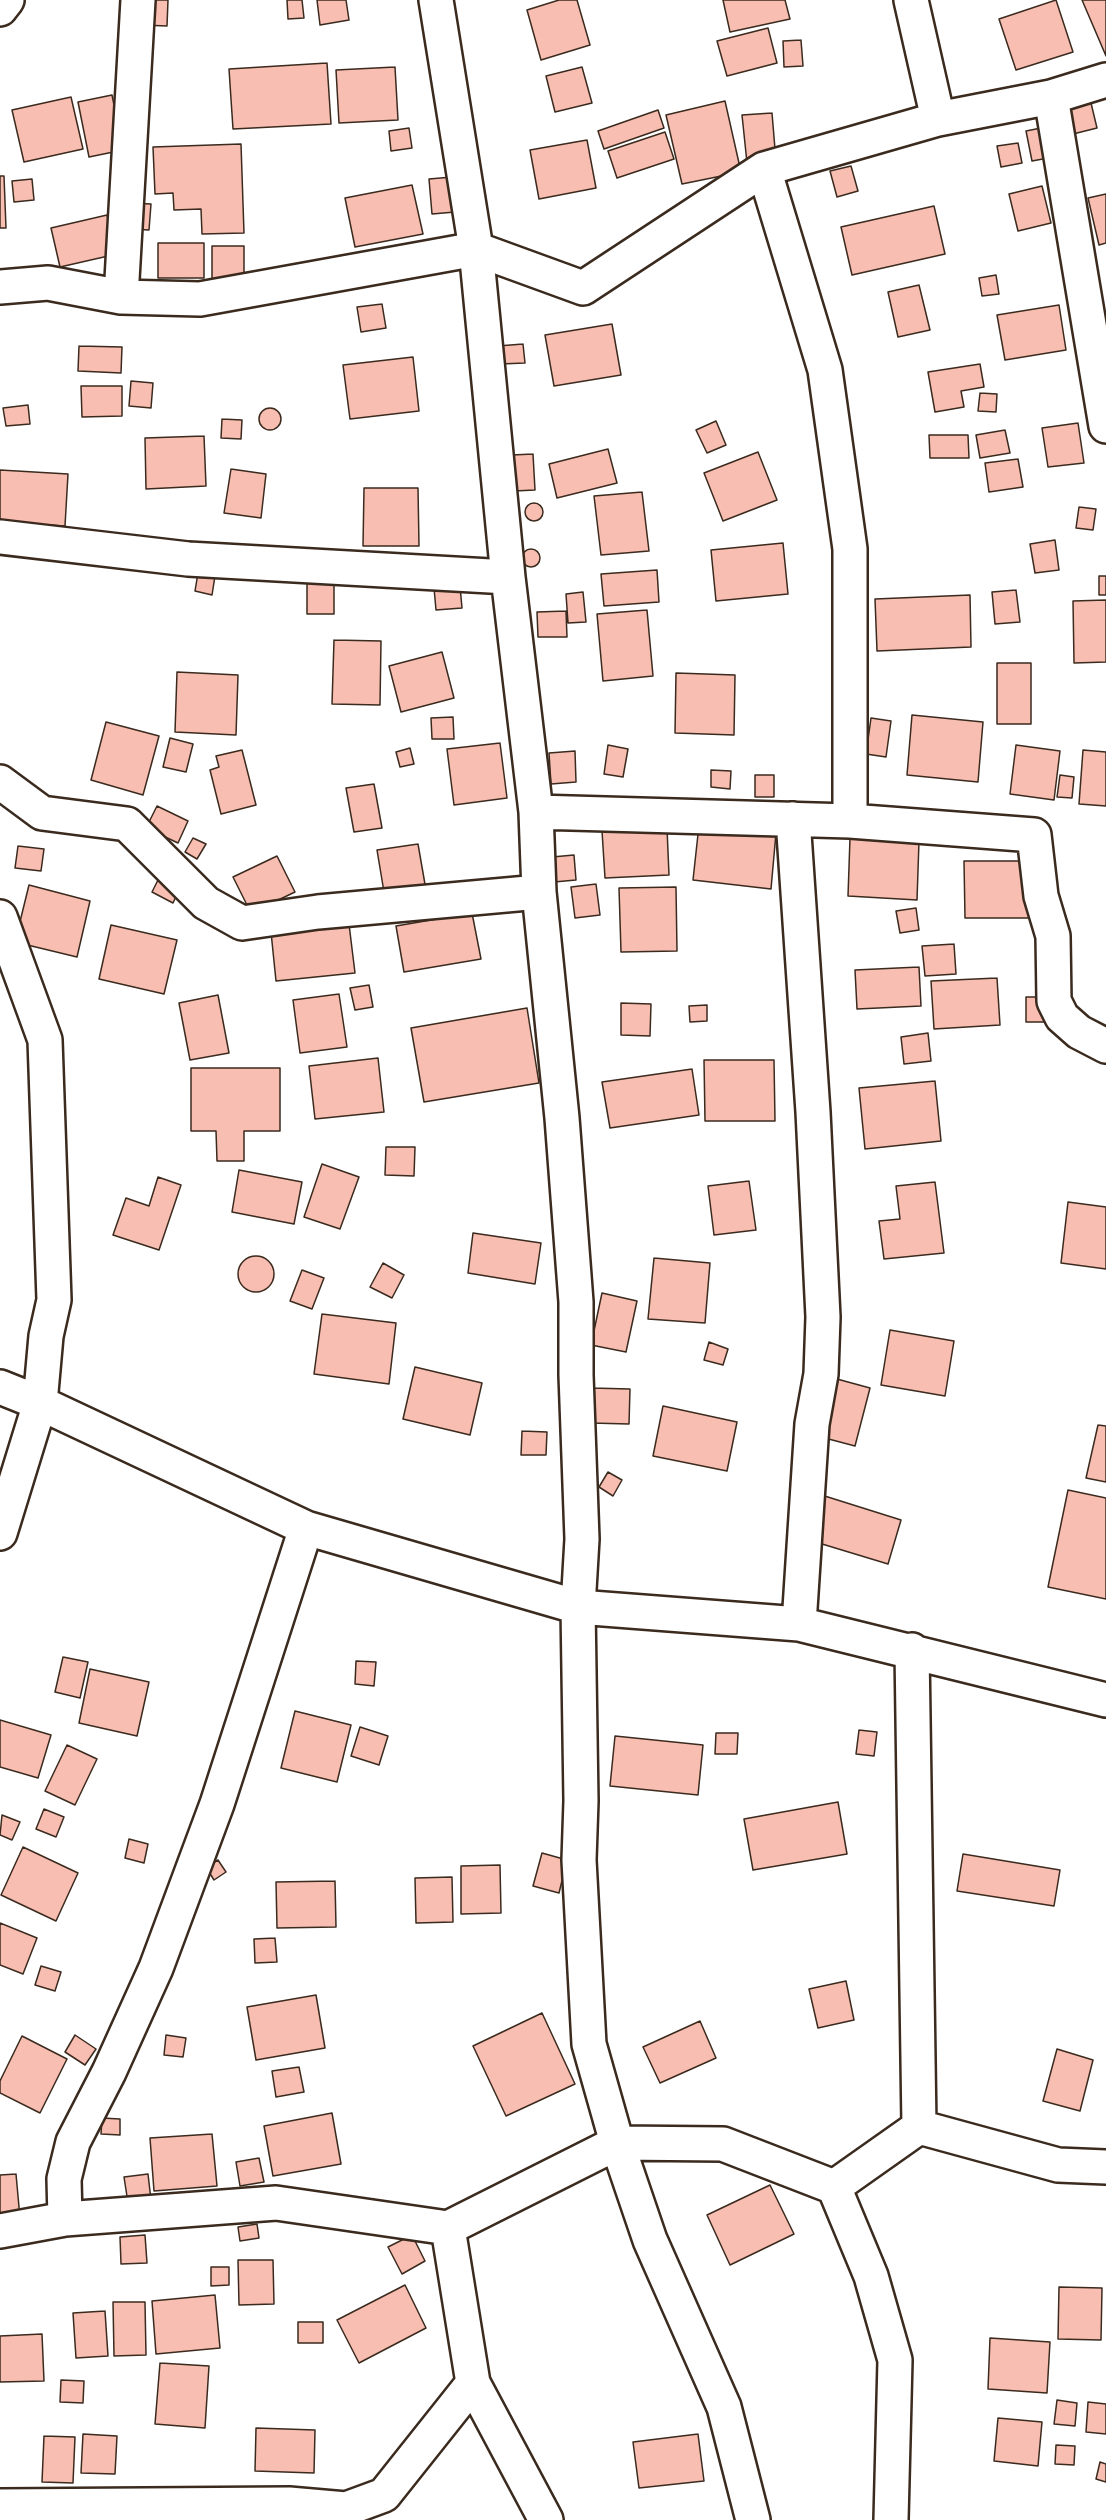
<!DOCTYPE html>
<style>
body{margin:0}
canvas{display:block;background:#fff}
</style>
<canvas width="1106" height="2520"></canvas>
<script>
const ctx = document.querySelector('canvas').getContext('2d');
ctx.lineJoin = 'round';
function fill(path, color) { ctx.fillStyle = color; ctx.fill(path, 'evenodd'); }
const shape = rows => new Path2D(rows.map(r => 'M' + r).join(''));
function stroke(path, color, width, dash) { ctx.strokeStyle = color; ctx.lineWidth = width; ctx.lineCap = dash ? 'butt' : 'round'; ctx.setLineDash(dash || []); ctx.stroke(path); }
const building = shape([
 [143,0,168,0,167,26,142,25,143,0],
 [287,0,302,0,304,18,288,19,287,0],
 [317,0,346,0,349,20,320,25,317,0],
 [559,0,577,0,590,45,541,60,527,10,559,0],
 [723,0,785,0,790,19,730,32,723,0],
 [1056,0,1073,52,1016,70,999,19,1056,0],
 [1082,0,1106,0,1106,56,1082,0],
 [768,28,777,63,727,76,717,41,768,28],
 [801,40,803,66,784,67,783,41,801,40],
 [327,63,331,124,233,129,229,69,327,63],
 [395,67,398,120,339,123,336,70,395,67],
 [582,67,592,103,555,112,546,76,582,67],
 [112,95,123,150,89,157,78,102,112,95],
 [71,97,83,149,24,162,12,110,71,97],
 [725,101,741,172,682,184,666,115,725,101],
 [1091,103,1097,128,1069,135,1063,109,1091,103],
 [658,110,664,128,604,149,598,131,658,110],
 [772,113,776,161,747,163,742,115,772,113],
 [409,128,412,148,391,151,389,131,409,128],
 [1041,128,1048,158,1032,161,1026,131,1041,128],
 [665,132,674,159,617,178,608,151,665,132],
 [587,140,596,188,539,199,530,150,587,140],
 [1018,143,1022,163,1001,167,997,146,1018,143],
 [241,144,244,233,202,234,201,209,174,210,173,193,155,194,153,147,241,144],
 [851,166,858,191,837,197,830,171,851,166],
 [0,176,4,176,6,228,0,228,0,176],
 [452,177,455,212,432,214,429,179,452,177],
 [32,179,34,200,14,202,12,181,32,179],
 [412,185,423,234,355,247,345,198,412,185],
 [1042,186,1051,223,1018,231,1009,194,1042,186],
 [1106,194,1106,243,1099,245,1088,198,1106,194],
 [131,203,151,204,149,230,130,229,131,203],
 [934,206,945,254,852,275,841,227,934,206],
 [107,215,117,254,60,267,51,228,107,215],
 [158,243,204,243,204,278,158,278,158,243],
 [212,246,244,246,244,283,212,283,212,246],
 [996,275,999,294,982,296,979,278,996,275],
 [919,285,930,330,898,337,888,292,919,285],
 [382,304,386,328,361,332,357,307,382,304],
 [1059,305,1066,350,1005,360,997,315,1059,305],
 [612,324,621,375,554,386,545,335,612,324],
 [523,344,525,363,500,364,498,346,523,344],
 [79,346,122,347,121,373,78,371,79,346],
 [413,357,419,411,350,419,343,365,413,357],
 [980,364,984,387,961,391,964,407,935,412,928,372,980,364],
 [131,381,153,383,151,408,129,406,131,381],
 [81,386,122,386,122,416,82,417,81,386],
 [980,393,997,394,996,412,978,411,980,393],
 [28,405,30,424,6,426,3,408,28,405],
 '259 419a11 11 0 1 1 22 0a11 11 0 1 1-22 0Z',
 [222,419,242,420,241,439,221,438,222,419],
 [716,421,726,445,707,453,696,430,716,421],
 [1078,423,1084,463,1048,467,1042,428,1078,423],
 [1005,430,1010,453,980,458,976,435,1005,430],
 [929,435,968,435,969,458,930,458,929,435],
 [204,436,206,486,146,489,145,438,204,436],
 [608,449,617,483,557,498,549,464,608,449],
 [758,452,777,500,723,521,704,473,758,452],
 [533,454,535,490,514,491,512,455,533,454],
 [1018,459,1023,487,989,492,985,463,1018,459],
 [231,469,266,474,261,518,224,513,231,469],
 [0,470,68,474,65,526,0,522,0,470],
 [364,488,418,488,419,546,363,546,364,488],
 [642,492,649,551,601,555,594,496,642,492],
 '525 512a9 9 0 1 1 18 0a9 9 0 1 1-18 0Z',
 [1079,507,1096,509,1093,530,1076,528,1079,507],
 [1055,540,1059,570,1035,573,1030,544,1055,540],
 [783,543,788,594,716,601,711,550,783,543],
 '522 558a9 9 0 1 1 18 0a9 9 0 1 1-18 0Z',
 [657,570,659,602,604,606,601,574,657,570],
 [198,573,215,576,212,595,195,591,198,573],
 [1099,576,1106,576,1106,595,1099,595,1099,576],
 [307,582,334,582,334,614,307,614,307,582],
 [460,586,462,608,436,610,434,588,460,586],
 [1016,590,1020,622,995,624,992,592,1016,590],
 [583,592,586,622,568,623,566,594,583,592],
 [970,595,971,647,877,651,875,599,970,595],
 [1106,600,1106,662,1074,663,1073,601,1106,600],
 [647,610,653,676,603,681,597,614,647,610],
 [566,611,567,637,538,637,537,612,566,611],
 [334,640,381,641,380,705,332,704,334,640],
 [442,652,454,698,401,712,389,666,442,652],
 [997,663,1031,663,1031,724,997,724,997,663],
 [177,672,238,675,236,735,175,732,177,672],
 [676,673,735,675,734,735,675,733,676,673],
 [912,715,983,722,978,782,907,775,912,715],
 [453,717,454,739,432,739,431,718,453,717],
 [871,718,891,721,886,757,866,754,871,718],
 [106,722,159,736,143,795,91,780,106,722],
 [170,738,193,744,186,772,163,767,170,738],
 [500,743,507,798,454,805,447,749,500,743],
 [608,745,628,749,623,777,604,774,608,745],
 [1016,745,1060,751,1054,800,1010,794,1016,745],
 [410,748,414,764,400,767,396,752,410,748],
 [242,750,256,805,221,814,210,770,219,767,216,756,242,750],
 [1083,750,1106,752,1106,806,1079,804,1083,750],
 [575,751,576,782,551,784,549,753,575,751],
 [711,770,731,771,730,789,711,787,711,770],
 [755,775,774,775,774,797,755,797,755,775],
 [1060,775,1074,777,1072,798,1057,797,1060,775],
 [374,784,382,828,354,832,346,788,374,784],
 [157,806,188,821,178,843,146,828,157,806],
 [699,825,776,833,771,889,693,880,699,825],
 [667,828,669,875,605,878,602,831,667,828],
 [193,838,206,844,197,859,185,852,193,838],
 [850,838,919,841,917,900,848,896,850,838],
 [418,844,426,890,385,898,377,850,418,844],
 [18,846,44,849,41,871,15,868,18,846],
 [574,855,576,880,554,882,552,857,574,855],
 [277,856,295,892,251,913,233,877,277,856],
 [964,861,1030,861,1030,918,965,918,964,861],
 [161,874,181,886,173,903,152,892,161,874],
 [596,884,600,915,575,918,571,887,596,884],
 [29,885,90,901,77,957,15,942,29,885],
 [676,887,677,951,621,952,619,888,676,887],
 [916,908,919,930,900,933,896,911,916,908],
 [472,913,481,959,404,972,396,926,472,913],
 [349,924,355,973,276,981,271,932,349,924],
 [111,925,177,940,164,994,99,979,111,925],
 [954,944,956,974,925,976,922,946,954,944],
 [919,967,921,1006,857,1009,855,970,919,967],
 [997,978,1000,1025,934,1029,931,981,997,978],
 [369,985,373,1007,355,1010,350,988,369,985],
 [339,994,347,1047,300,1053,293,1000,339,994],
 [218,995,229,1053,190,1060,179,1003,218,995],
 [1026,997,1052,997,1052,1022,1026,1022,1026,997],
 [621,1003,651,1004,650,1036,621,1035,621,1003],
 [707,1005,707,1021,690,1022,689,1006,707,1005],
 [527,1008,539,1083,424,1102,411,1028,527,1008],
 [928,1033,931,1061,904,1064,901,1037,928,1033],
 [378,1058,384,1112,315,1119,309,1066,378,1058],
 [704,1060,774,1060,775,1121,705,1121,704,1060],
 [191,1068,280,1068,280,1131,244,1131,244,1161,217,1161,216,1131,191,1131,191,1068],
 [692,1069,699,1115,610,1128,602,1082,692,1069],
 [935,1081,941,1141,865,1149,859,1088,935,1081],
 [386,1147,415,1147,414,1176,385,1175,386,1147],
 [322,1164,359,1177,340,1229,304,1217,322,1164],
 [239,1170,302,1182,294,1224,232,1212,239,1170],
 [158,1177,181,1185,159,1250,113,1235,126,1198,149,1206,158,1177],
 [749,1181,756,1230,714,1235,708,1186,749,1181],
 [935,1182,944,1253,884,1259,879,1221,900,1219,896,1186,935,1182],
 [1068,1202,1106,1207,1106,1269,1061,1263,1068,1202],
 [473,1233,541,1243,535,1284,468,1273,473,1233],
 '238 1274a18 18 0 1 1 36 0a18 18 0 1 1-36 0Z',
 [654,1258,710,1263,705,1323,648,1319,654,1258],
 [383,1263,404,1275,392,1298,370,1287,383,1263],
 [302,1270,324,1278,312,1309,290,1301,302,1270],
 [602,1293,637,1301,626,1352,591,1345,602,1293],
 [322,1314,396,1323,389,1384,314,1374,322,1314],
 [890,1330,954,1341,945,1396,881,1385,890,1330],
 [709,1342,728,1349,723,1365,704,1360,709,1342],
 [415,1367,482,1383,470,1435,403,1419,415,1367],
 [837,1379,870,1388,855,1446,821,1437,837,1379],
 [591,1388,630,1389,629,1424,590,1423,591,1388],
 [663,1406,737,1422,727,1471,653,1456,663,1406],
 [1098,1425,1106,1426,1106,1482,1086,1478,1098,1425],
 [522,1431,547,1432,546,1455,521,1455,522,1431],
 [608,1472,622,1480,613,1496,599,1487,608,1472],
 [1068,1490,1106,1498,1106,1599,1048,1587,1068,1490],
 [812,1492,901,1520,888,1564,799,1537,812,1492],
 [63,1657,88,1662,80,1698,55,1692,63,1657],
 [356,1661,376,1662,374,1686,355,1684,356,1661],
 [90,1669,149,1682,137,1736,79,1723,90,1669],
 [295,1711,351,1725,337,1782,281,1768,295,1711],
 [0,1720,51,1735,38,1778,0,1767,0,1720],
 [360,1727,388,1736,379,1765,351,1756,360,1727],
 [859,1730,877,1732,874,1756,856,1754,859,1730],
 [716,1733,738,1733,737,1754,715,1754,716,1733],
 [615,1736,703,1745,698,1795,610,1786,615,1736],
 [67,1745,97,1759,75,1805,45,1791,67,1745],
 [838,1802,847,1854,753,1870,744,1819,838,1802],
 [44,1809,64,1817,56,1837,36,1829,44,1809],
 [2,1815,20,1822,12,1840,0,1835,2,1815],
 [129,1839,148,1844,144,1863,125,1858,129,1839],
 [23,1847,78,1873,56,1921,1,1895,23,1847],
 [542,1853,567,1860,559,1893,533,1886,542,1853],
 [963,1854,1060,1870,1054,1906,957,1891,963,1854],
 [218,1860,226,1872,214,1880,206,1867,218,1860],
 [500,1865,501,1913,461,1914,461,1866,500,1865],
 [452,1877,453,1922,416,1923,415,1878,452,1877],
 [335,1881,336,1927,277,1928,276,1882,335,1881],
 [0,1923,37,1938,23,1974,0,1965,0,1923],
 [275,1938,277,1962,255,1963,254,1939,275,1938],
 [41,1966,61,1972,55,1991,35,1985,41,1966],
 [846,1981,854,2020,818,2028,809,1989,846,1981],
 [316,1995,325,2048,256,2060,247,2007,316,1995],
 [542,2013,575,2084,506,2116,473,2046,542,2013],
 [700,2021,716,2058,660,2083,643,2047,700,2021],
 [75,2035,96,2049,85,2065,65,2052,75,2035],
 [166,2035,186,2038,183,2057,164,2055,166,2035],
 [22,2036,67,2059,40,2113,0,2093,0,2081,22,2036],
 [1057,2049,1093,2060,1080,2111,1043,2101,1057,2049],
 [299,2067,304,2092,276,2097,272,2071,299,2067],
 [332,2113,341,2164,273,2176,264,2126,332,2113],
 [102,2118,120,2119,120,2135,101,2134,102,2118],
 [212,2134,217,2186,154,2191,150,2138,212,2134],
 [259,2158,264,2182,240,2186,236,2162,259,2158],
 [16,2174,20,2218,0,2220,0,2175,16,2174],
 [148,2174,151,2200,128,2203,124,2177,148,2174],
 [770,2185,794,2234,730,2265,707,2215,770,2185],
 [257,2224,259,2238,240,2241,238,2227,257,2224],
 [145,2235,147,2263,121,2264,120,2237,145,2235],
 [412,2235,425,2261,402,2274,388,2247,412,2235],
 [238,2260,273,2260,274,2304,239,2305,238,2260],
 [211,2267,229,2267,229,2285,211,2286,211,2267],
 [405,2285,426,2328,359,2363,337,2320,405,2285],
 [1059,2287,1102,2288,1101,2340,1058,2339,1059,2287],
 [215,2295,220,2348,156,2354,152,2301,215,2295],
 [113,2302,145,2302,146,2355,114,2356,113,2302],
 [105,2311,108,2356,76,2358,73,2313,105,2311],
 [298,2322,323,2322,323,2343,298,2343,298,2322],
 [42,2334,44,2381,0,2382,0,2336,42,2334],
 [990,2338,1050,2342,1047,2393,988,2389,990,2338],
 [160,2363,209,2366,205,2428,155,2424,160,2363],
 [61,2380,84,2381,83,2403,60,2402,61,2380],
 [1057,2400,1077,2403,1075,2426,1054,2424,1057,2400],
 [1088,2402,1106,2404,1106,2434,1086,2432,1088,2402],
 [998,2418,1042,2422,1038,2466,994,2461,998,2418],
 [256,2428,315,2430,314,2473,255,2471,256,2428],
 [83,2434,117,2436,115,2474,81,2473,83,2434],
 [698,2434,704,2481,639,2488,633,2442,698,2434],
 [44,2436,75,2437,73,2483,42,2482,44,2436],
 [1056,2445,1075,2446,1074,2465,1055,2464,1056,2445],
 [1100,2462,1106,2464,1106,2482,1096,2479,1100,2462]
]);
fill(building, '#f8beb2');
stroke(building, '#3b2a1e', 1.5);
const street = shape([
 [436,0,476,249,508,577,536,812,539,892,562,1118,576,1302,576,1375,582,1539,578,1607,581,1801,579,1860,589,2044,617,2143,650,2240,724,2407,753,2520],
 [911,0,938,119],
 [0,9,7,0],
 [1051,97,1106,426],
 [764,169,825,370,850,549,850,821],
 [0,287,48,283,121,297,200,299,476,249,583,288,764,169,938,119,1051,97,1106,80],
 [121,297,138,0],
 [0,537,188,559,508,577],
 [0,782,42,813,127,824,206,903,242,923,318,912,539,892],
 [536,812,850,821,1034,835,1041,896,1053,936,1054,1001,1062,1017,1079,1032,1106,1046],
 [793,819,813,1112,823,1317,821,1374,812,1424,799,1624],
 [0,917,45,1040,54,1300,46,1336,40,1403,0,1533],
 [0,1387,40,1403,306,1528,578,1607,799,1624,1106,1700],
 [912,1650,919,2127],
 [834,2187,919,2127,1058,2165,1106,2167],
 [65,2219,64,2179,73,2142,109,2072,156,1968,217,1804,306,1528],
 [448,2228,473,2383,546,2520],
 [0,2231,65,2219,276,2203,448,2228,617,2143,723,2144,834,2187,871,2276,895,2360,891,2520],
 [0,2506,289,2504,346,2509,384,2495,473,2383]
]);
stroke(street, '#3b2a1e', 38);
stroke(street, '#fff', 33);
</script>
